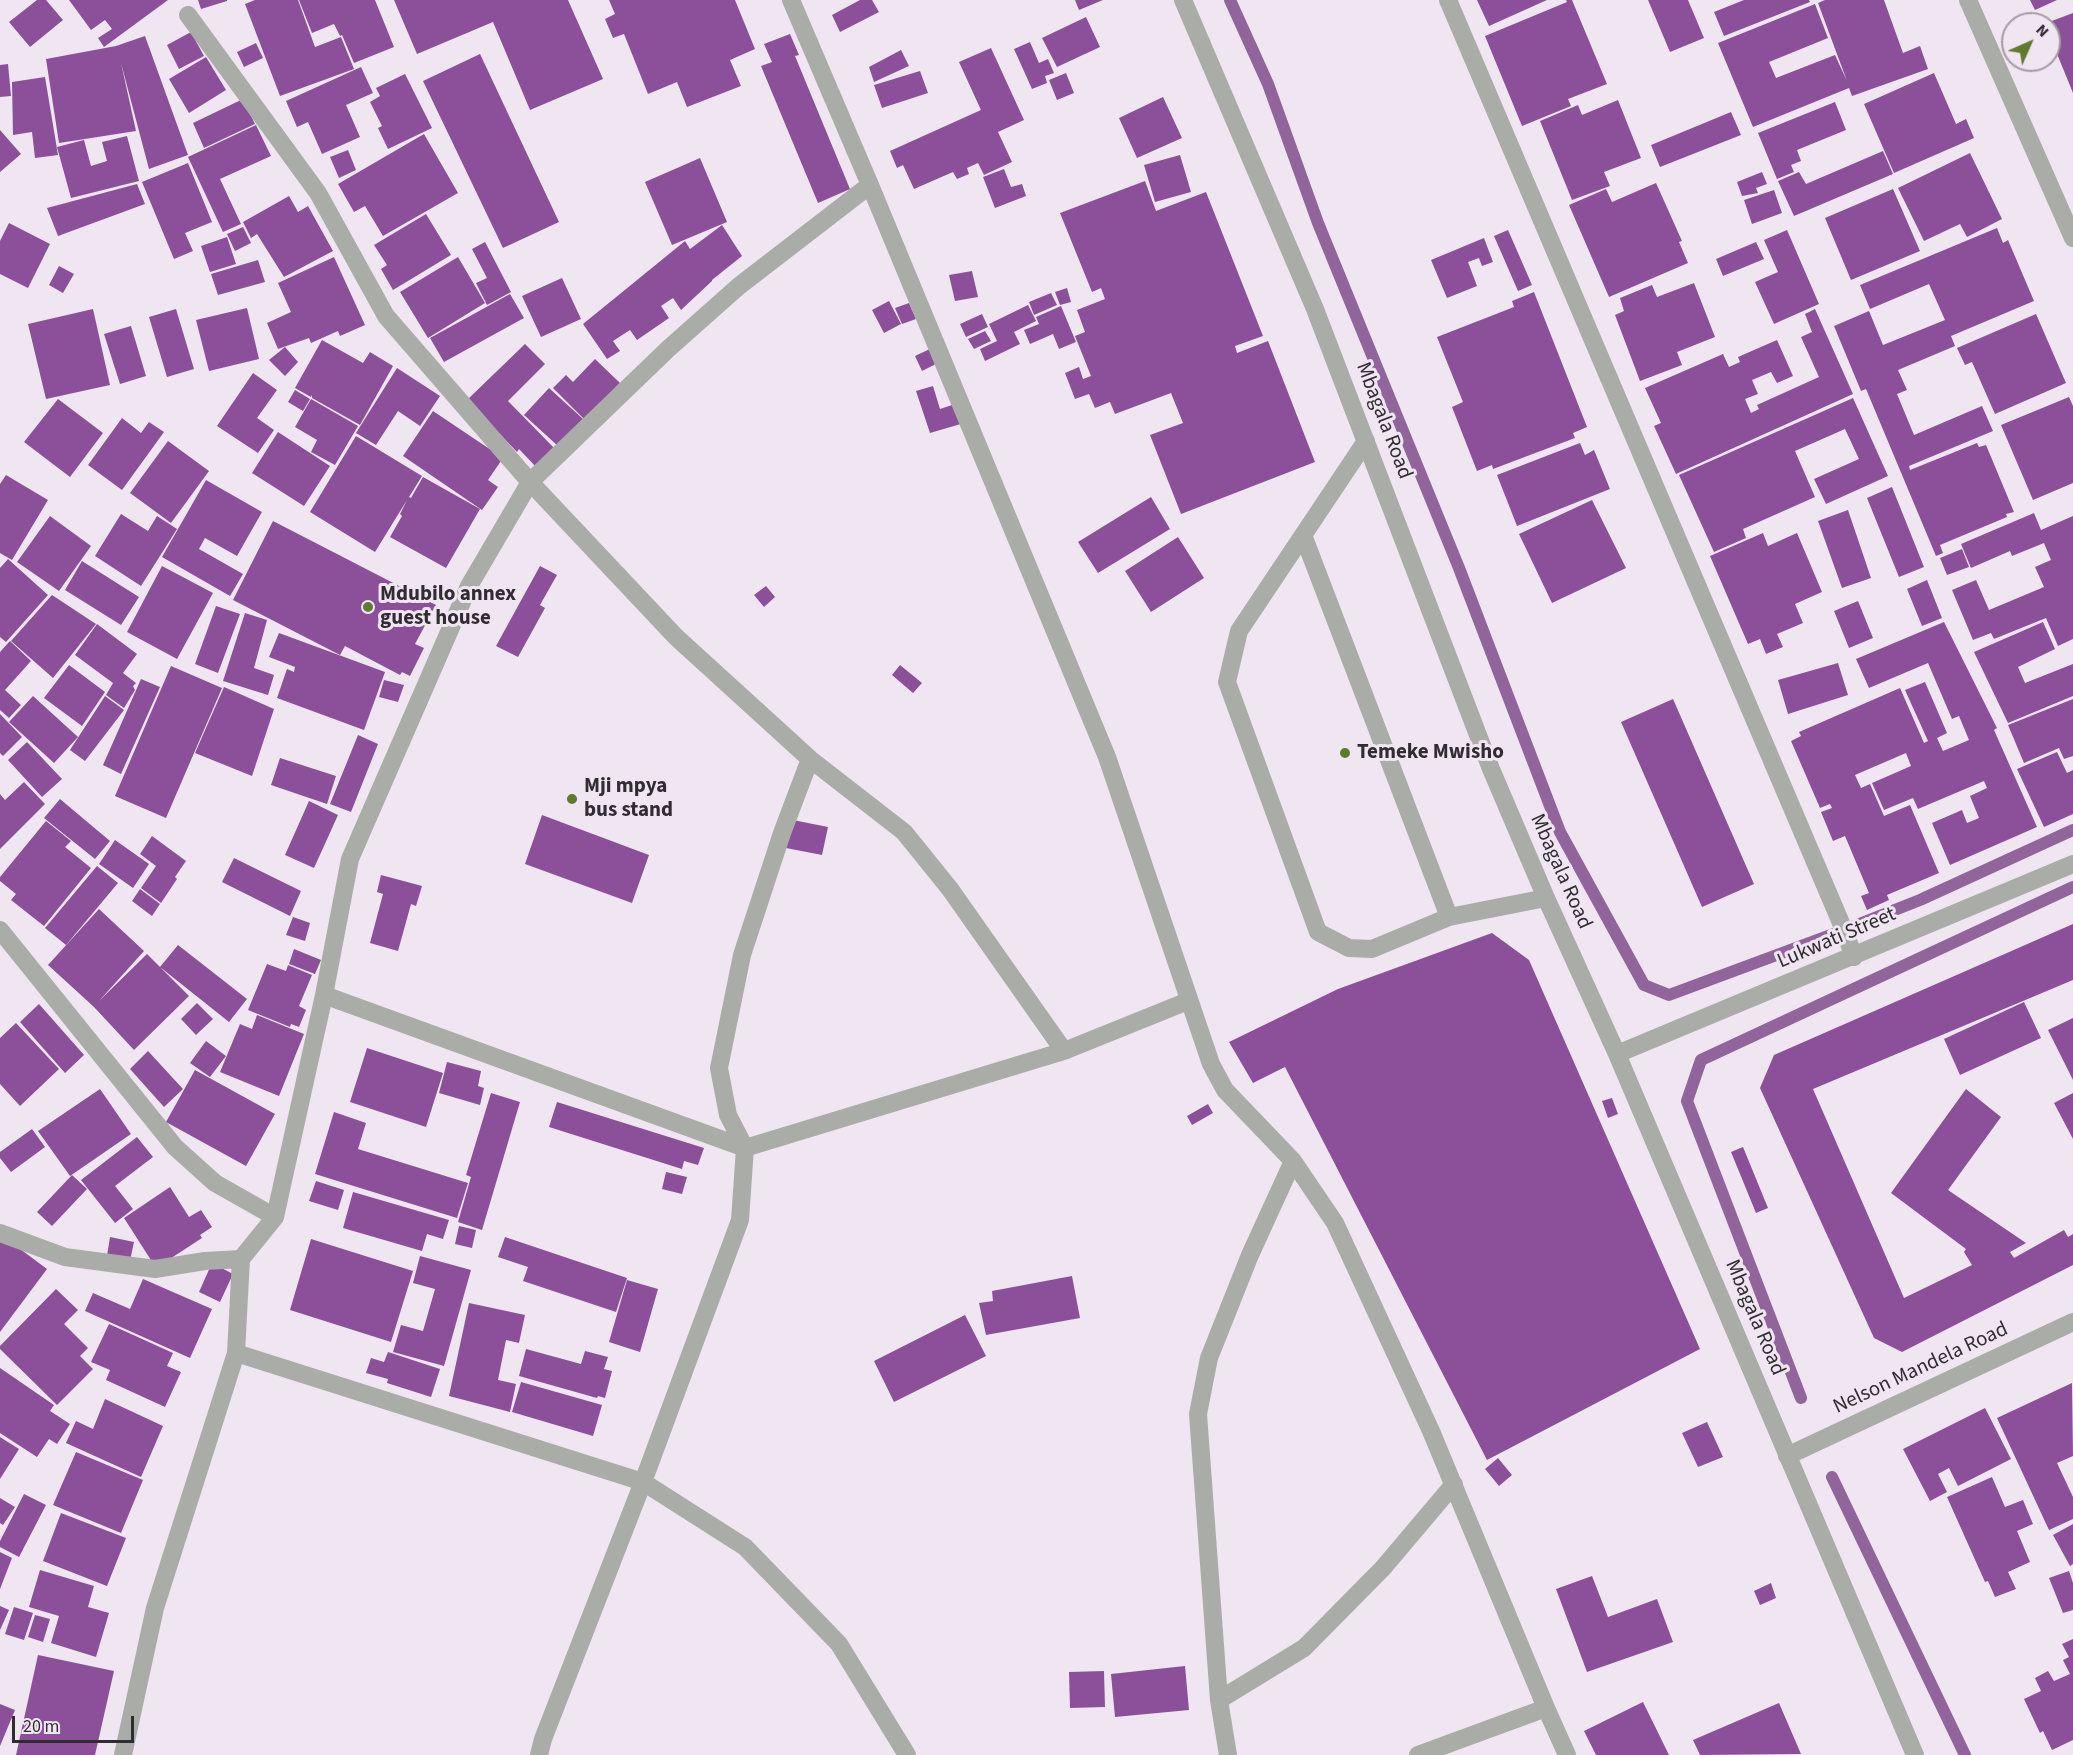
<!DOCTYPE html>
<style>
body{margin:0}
#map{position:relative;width:2073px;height:1755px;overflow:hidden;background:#f0e6f2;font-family:"Source Sans 3",sans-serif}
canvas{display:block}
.north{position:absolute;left:2001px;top:12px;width:60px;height:60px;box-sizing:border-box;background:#f0e6f2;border:2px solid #a39ca5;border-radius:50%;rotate:45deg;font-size:16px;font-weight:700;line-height:24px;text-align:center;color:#302c31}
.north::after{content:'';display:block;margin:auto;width:21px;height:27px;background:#607b2e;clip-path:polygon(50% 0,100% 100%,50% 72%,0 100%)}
.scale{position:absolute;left:12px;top:1716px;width:122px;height:27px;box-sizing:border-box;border:3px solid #302c31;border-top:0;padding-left:8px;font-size:18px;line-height:21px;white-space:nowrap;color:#302c31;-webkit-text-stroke:4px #f0e6f2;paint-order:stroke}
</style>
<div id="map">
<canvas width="2073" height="1755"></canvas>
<div class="north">N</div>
<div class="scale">20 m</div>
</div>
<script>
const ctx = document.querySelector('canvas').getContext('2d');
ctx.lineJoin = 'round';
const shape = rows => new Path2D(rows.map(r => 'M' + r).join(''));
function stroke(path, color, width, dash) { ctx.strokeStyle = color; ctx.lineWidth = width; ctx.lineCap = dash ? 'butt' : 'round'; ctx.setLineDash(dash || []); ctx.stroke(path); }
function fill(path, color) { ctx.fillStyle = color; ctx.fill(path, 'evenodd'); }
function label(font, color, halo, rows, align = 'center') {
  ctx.font = font + ' "Source Sans 3",sans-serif'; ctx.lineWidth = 6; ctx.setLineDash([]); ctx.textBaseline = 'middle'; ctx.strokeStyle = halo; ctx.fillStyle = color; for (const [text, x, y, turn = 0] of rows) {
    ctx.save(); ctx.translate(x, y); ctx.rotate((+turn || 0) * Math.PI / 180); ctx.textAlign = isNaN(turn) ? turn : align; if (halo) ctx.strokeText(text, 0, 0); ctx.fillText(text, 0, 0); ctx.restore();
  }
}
stroke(shape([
 [1230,0,1268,84,1318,223,1459,568,1560,832,1644,985,1669,995,1844,930,1920,900,2073,830],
 [1801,1398,1687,1101,1701,1060,2073,887],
 [1832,1477,1965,1755]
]), '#91659b', 12);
fill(shape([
 [37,0,46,0,63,20,30,47,9,22],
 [69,0,168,0,104,47,98,38,112,29,105,20,91,30],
 [198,0,227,0,227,1,201,9],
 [255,0,298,0,315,47,341,37,354,69,280,96,245,4],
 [299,0,375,0,394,47,354,63,342,35,340,36,334,24,312,33],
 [394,0,568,0,603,79,530,110,493,22,417,54],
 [609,0,735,0,755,49,730,60,741,86,687,107,677,82,648,94,624,34,613,38,605,19,615,14],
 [860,0,872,0,879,12,840,32,832,15],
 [1075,0,1103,0,1079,10],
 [1477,0,1547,0,1489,26],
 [1566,0,1572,0,1607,84,1568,99,1571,106,1522,126,1485,36,1567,2],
 [1648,0,1688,0,1704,38,1670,52],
 [1744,0,1809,0,1810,2,1724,36,1714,12],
 [1825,0,1884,0,1903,53,1920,46,1928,69,1852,96,1849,88,1753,127,1718,43,1815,4,1828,38,1769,62,1776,78,1835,55,1847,81,1818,3],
 [2030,0,2057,0,2035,10],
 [2073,13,2073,93,2053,44,2049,46,2049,22],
 [1086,17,1100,47,1057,67,1042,38],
 [191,32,204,56,179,69,167,45],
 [790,34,799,55,795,56,850,189,818,203,761,66,772,62,764,44],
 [145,36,188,155,149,169,121,63,136,131,59,143,46,59,116,46],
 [1030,42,1039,63,1048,59,1054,73,1045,76,1047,83,1032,89,1014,49],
 [256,43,263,58,244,67,237,52],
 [991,48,1024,120,998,132,1012,162,984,175,978,163,967,168,969,174,957,179,953,172,914,189,903,165,897,168,890,151,981,110,959,62],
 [901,50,909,66,874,82,869,67],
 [480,54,559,222,503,248,423,81],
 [206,57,226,90,189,113,169,79],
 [8,64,11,96,0,97,0,65],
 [361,67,373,93,346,105,360,137,322,154,308,122,297,127,286,101],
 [920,71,928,93,882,108,874,85],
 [1066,73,1074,93,1057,100,1049,80],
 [1934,73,1956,124,1966,119,1974,138,1894,173,1864,104],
 [405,74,432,128,388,149,378,128,382,126,370,102,380,96,376,88],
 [45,77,58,155,35,158,32,132,13,135,12,82],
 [1163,97,1182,138,1137,158,1119,118],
 [243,99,255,124,204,148,193,123],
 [1618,100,1641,158,1604,172,1610,186,1572,200,1540,121,1578,105,1582,115],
 [1835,102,1846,130,1797,150,1801,161,1791,165,1794,172,1777,179,1758,133],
 [1731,112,1741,135,1660,167,1651,145],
 [256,125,271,156,220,179,241,224,223,232,188,157],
 [0,130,21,154,0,172],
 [424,134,458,193,383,236,365,206,354,212,338,184],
 [127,136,139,181,71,198,57,147,84,140,91,166,107,161,102,142],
 [348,150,356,170,339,178,330,157],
 [1883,151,1893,174,1794,216,1778,181,1799,172,1806,184],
 [1970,153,2002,219,1967,237,1960,224,1924,241,1898,188],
 [1180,155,1191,192,1155,202,1144,165],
 [700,158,727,222,672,245,645,182],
 [188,163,212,222,185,233,193,251,174,259,142,182],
 [1004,169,1011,187,1022,184,1026,196,995,208,983,177],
 [1762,172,1767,184,1756,188,1758,193,1742,196,1737,182],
 [1145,181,1156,211,1206,192,1263,336,1235,346,1237,353,1268,341,1315,462,1181,514,1150,435,1183,423,1171,393,1115,414,1110,402,1095,408,1089,394,1075,399,1065,373,1079,367,1083,379,1091,376,1075,336,1085,332,1077,310,1105,299,1101,288,1092,292,1060,213],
 [1656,183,1682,241,1679,242,1688,263,1609,297,1569,205,1606,189,1612,202],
 [137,184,145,204,58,236,47,208],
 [1893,189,1920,251,1851,280,1825,218],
 [1774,190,1782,213,1752,224,1744,200],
 [289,196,298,212,308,206,333,251,284,277,257,234,251,238,243,222],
 [426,214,451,255,393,290,381,269,387,265,374,245],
 [9,223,50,244,28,288,0,274,0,241],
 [722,225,742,256,712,280,712,281,681,310,673,298,661,306,669,318,637,340,630,330,613,341,620,351,607,359,583,324,685,241,690,249],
 [243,227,251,243,235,251,227,234],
 [1997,228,2003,243,2008,240,2034,301,1951,336,1955,346,1898,370,1907,390,1897,394,1914,435,1982,406,1993,431,1909,466,1910,470,1977,443,1979,447,1986,445,2014,512,2006,514,2007,517,1940,545,1943,553,1936,556,1866,389,1861,391,1834,326,1869,311,1883,345,1945,320,1929,284,1870,309,1860,285],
 [1508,230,1532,285,1518,291,1494,236],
 [1787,230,1819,304,1774,324,1755,282,1778,272,1764,240],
 [227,237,236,264,210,272,201,246],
 [1484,238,1493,262,1482,266,1479,258,1468,262,1477,286,1447,298,1431,260],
 [485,242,511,292,487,305,476,283,487,278,472,249],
 [1756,242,1764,259,1723,276,1716,259],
 [334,257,365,325,340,336,338,331,311,343,309,338,278,349,267,323,291,312,278,283],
 [458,257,485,303,428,338,400,292],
 [258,260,265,282,218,295,211,274],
 [59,266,74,274,63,293,49,285],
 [972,271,978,297,955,301,949,275],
 [562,278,581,319,541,337,522,296],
 [1694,283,1715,337,1677,352,1682,365,1640,381,1615,315,1624,311,1620,298,1652,285,1657,297],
 [1067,288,1071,302,1060,305,1055,292],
 [1534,292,1587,427,1573,433,1575,438,1493,469,1492,465,1477,471,1452,407,1463,402,1437,337,1514,307,1512,301],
 [1051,293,1057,305,1034,315,1029,302],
 [510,294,524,318,444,362,430,338],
 [889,301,901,324,884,333,872,310],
 [909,303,916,319,902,324,895,308],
 [1028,305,1036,321,1014,332,1020,344,985,361,980,349,997,341,989,324],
 [1061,306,1076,342,1059,349,1053,334,1030,344,1024,330,1039,324,1036,317],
 [247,308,259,359,209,371,196,320],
 [93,309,110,385,46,399,28,324],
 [176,309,194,369,167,377,149,317],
 [1815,309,1853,394,1676,474,1654,426,1661,423,1645,388,1723,354,1729,367,1740,362,1738,357,1777,340,1793,376,1777,383,1771,372,1752,380,1758,394,1745,399,1751,413,1759,409,1757,405,1819,377,1801,337,1812,332,1805,314],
 [982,314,988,327,966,337,960,324],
 [2036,314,2066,383,1995,414,1972,362,1965,365,1957,348],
 [131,326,146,376,120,384,104,334],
 [985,331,991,341,974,349,968,339],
 [322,340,363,363,370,352,393,366,360,425,312,398,312,395,311,397,295,388],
 [525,344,545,364,508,401,558,452,537,468,519,449,517,452,467,400],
 [285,347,298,362,285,376,269,360],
 [932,348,938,363,922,371,915,356],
 [595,359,620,383,584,419,553,388,566,375,573,382],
 [397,368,440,396,420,426,398,411,376,445,356,433],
 [253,373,277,390,257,418,274,430,258,453,217,426],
 [933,386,940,409,958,403,964,423,930,433,916,391],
 [549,388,583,419,558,446,524,415],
 [295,390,310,399,303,411,288,402],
 [2069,397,2073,406,2073,483,2033,500,2001,425],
 [1853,398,1888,476,1826,504,1814,479,1859,459,1845,429,1795,451,1815,497,1743,529,1746,538,1714,552,1679,475],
 [58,399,103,433,70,477,24,442],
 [311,399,358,426,335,465,311,452,317,440,295,427],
 [433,411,503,458,488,480,498,487,482,510,403,456],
 [122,418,141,433,149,422,164,432,122,490,88,465],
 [278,432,330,466,304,506,252,473],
 [356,436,422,476,409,497,411,498,423,477,480,509,446,568,390,537,402,516,400,514,407,500,375,552,310,512],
 [168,441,209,471,171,523,130,493],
 [1580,443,1585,455,1594,450,1610,489,1517,526,1497,475],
 [6,475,48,500,12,560,0,553,0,484],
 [206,480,262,512,237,556,205,538,199,549,243,574,230,596,162,557],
 [1892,487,1924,567,1899,577,1867,498],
 [1151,497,1170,529,1098,573,1078,542],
 [1592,500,1626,568,1552,603,1519,534],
 [1848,510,1871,578,1842,588,1818,521],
 [2034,513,2041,530,2073,516,2073,639,2058,646,2046,618,1994,639,1991,633,1973,640,1952,590,1976,580,1989,610,2044,587,2035,567,2051,560,2044,543,2012,556,2010,551,1971,568,1961,544],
 [121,514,148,531,157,516,177,529,141,586,95,556],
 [50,516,91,546,59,591,17,562],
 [273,521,436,605,415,644,424,648,410,676,402,672,400,675,345,646,340,655,233,600],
 [1763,533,1768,546,1797,533,1822,592,1795,604,1803,623,1777,634,1783,647,1766,654,1760,639,1748,644,1710,556],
 [1178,537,1204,578,1151,612,1125,571],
 [1962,549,1969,567,1947,575,1940,558],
 [8,559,48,595,6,642,0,637,0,568],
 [82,561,139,597,121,625,65,590],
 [162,566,213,593,177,659,127,632],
 [540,566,557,575,540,605,545,608,518,657,496,646],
 [1927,580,1942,618,1922,626,1907,589],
 [766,586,775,597,764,607,754,595],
 [52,595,96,624,53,678,11,641],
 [1858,601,1873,638,1849,648,1834,611],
 [216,606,240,614,218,673,195,664],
 [245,613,267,620,254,668,274,675,268,695,223,681],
 [1944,622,1997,728,1994,730,2037,827,1950,865,1932,823,1962,810,1967,823,1979,818,1970,796,1987,788,1984,781,1918,809,1913,798,1884,810,1872,783,1911,766,1906,753,1855,775,1861,788,1870,784,1884,816,1910,805,1939,873,1887,895,1889,900,1867,910,1861,896,1869,893,1845,836,1833,841,1821,812,1832,808,1830,804,1820,808,1791,741,1801,736,1799,732,1900,688,1924,743,1928,741,1905,690,1925,682,1947,733,1937,738,1943,751,1969,740,1959,716,1952,719,1928,663,1869,688,1856,659],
 [2043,622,2055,649,2018,667,2025,683,2073,664,2073,696,2008,723,1974,652],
 [97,624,137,654,123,673,136,683,133,686,135,690,124,708,106,695,113,683,75,655],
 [279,633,385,672,364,730,277,698,287,669,294,672,295,667,269,657],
 [10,641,31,661,5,690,21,705,9,718,0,710,0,652],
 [1838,663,1848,695,1788,714,1778,680],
 [69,665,105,692,82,726,44,698],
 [900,665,922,683,913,693,892,675],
 [171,666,222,688,166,818,115,796],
 [141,679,160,687,121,774,103,765],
 [384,680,404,685,398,702,379,697],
 [224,687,274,709,252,776,195,753],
 [33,696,78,737,54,763,9,722],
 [105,696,124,710,85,761,70,750],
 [1673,699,1754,884,1702,907,1621,722],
 [2073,699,2073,756,2064,759,2059,748,2024,763,2008,725],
 [0,714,22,737,3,756,0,753],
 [358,735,378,744,351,812,330,804],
 [27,742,62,779,42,797,8,760],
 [2057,752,2067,773,2073,770,2073,814,2044,827,2017,769],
 [280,758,336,776,327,804,271,785],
 [24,782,45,804,0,849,0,794,5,800],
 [60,799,110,841,95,859,44,818],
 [309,801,338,815,314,868,285,855],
 [542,815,649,855,632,903,525,864],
 [793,820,828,827,822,855,786,848],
 [46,821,71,841,65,847,91,868,44,926,11,900,16,894,0,881,0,877],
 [152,836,186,861,175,877,177,879,161,903,141,888,156,866,140,854],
 [115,840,149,864,133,888,99,864],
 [234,858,301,891,290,916,222,882],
 [97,866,118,883,66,945,45,928],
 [381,875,422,886,416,906,411,904,398,951,370,943,383,894,377,892],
 [140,889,160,904,152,916,132,901],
 [99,909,144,951,99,1001,147,954,189,996,134,1050,94,1007,48,965],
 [293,917,310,923,305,941,286,935],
 [2073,924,2073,980,1813,1089,1904,1298,1972,1265,1964,1252,1966,1249,1891,1193,1966,1089,2001,1117,1948,1190,2026,1243,2010,1252,2014,1258,2064,1230,2068,1237,2073,1234,2073,1265,1902,1352,1874,1338,1760,1088,1774,1055],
 [1492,933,1529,960,1700,1349,1487,1460,1285,1067,1253,1083,1229,1042,1338,989],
 [178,945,247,999,229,1022,160,967],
 [294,949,321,960,315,974,289,964],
 [267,964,286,971,288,965,312,975,299,1006,306,1010,299,1027,291,1024,290,1027,248,1010],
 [2024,1002,2041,1038,1960,1075,1944,1039],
 [197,1003,213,1019,196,1035,181,1019],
 [39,1004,84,1055,65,1073,20,1022],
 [257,1015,304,1034,279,1096,220,1072,240,1024,252,1029],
 [2073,1018,2073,1080,2048,1030],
 [16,1023,59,1069,20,1106,0,1084,0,1038],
 [206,1041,226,1056,210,1077,190,1063],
 [367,1048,443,1073,426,1127,350,1102],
 [148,1051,183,1089,164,1107,130,1069],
 [447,1062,481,1071,478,1086,484,1088,480,1105,439,1093],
 [195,1070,275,1114,246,1166,166,1122],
 [100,1089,131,1134,70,1176,38,1131],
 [491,1093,520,1102,482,1230,458,1222,471,1177,466,1175],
 [2073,1093,2073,1139,2054,1103],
 [1612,1098,1618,1114,1608,1118,1602,1101],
 [557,1102,704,1148,698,1165,684,1161,682,1169,549,1127],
 [1208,1104,1213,1113,1192,1125,1187,1116],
 [334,1112,366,1123,358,1149,468,1183,457,1218,315,1174],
 [32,1129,45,1147,11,1172,0,1158,0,1152],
 [137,1137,153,1157,115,1186,133,1209,115,1223,81,1180],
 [1743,1147,1768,1208,1756,1213,1731,1152],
 [666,1172,687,1177,682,1194,662,1189],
 [72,1175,87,1189,52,1226,37,1212],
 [316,1181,344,1190,338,1210,309,1201],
 [170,1187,189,1217,201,1210,212,1227,200,1235,202,1238,156,1268,124,1218],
 [353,1192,449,1220,443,1239,427,1234,422,1251,343,1228],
 [459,1226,476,1230,472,1248,455,1244],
 [0,1234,47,1269,0,1332],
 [110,1237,134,1242,130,1261,107,1256],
 [505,1237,627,1278,616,1312,523,1281,528,1267,498,1257],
 [311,1239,413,1271,391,1342,290,1310],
 [420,1256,471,1270,444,1366,393,1352,401,1325,423,1331,435,1289,413,1283],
 [212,1263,233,1274,220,1302,199,1292],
 [1072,1276,1080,1318,986,1335,979,1303,993,1301,992,1291],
 [143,1279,212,1309,190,1358,85,1311,93,1293,130,1309],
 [627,1280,658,1289,640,1352,609,1342],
 [56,1289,78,1310,64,1324,88,1348,80,1356,93,1369,57,1405,0,1349,0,1346],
 [469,1303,525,1315,519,1343,506,1340,498,1380,516,1384,510,1412,449,1396],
 [965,1315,986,1356,894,1402,874,1361],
 [109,1324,173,1353,167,1366,181,1372,165,1407,106,1380,110,1370,91,1362],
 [526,1349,581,1364,585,1351,608,1357,604,1369,612,1371,605,1398,598,1396,597,1398,519,1376],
 [388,1352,440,1369,431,1397,387,1383,388,1379,366,1373,371,1358,384,1362],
 [0,1368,54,1405,50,1411,70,1424,57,1444,49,1439,37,1457,0,1433],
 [521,1382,602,1405,593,1436,512,1412],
 [2072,1383,2073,1456,2057,1463,2073,1497,2073,1519,2049,1530,1997,1418],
 [105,1399,163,1426,141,1477,66,1443,76,1421,93,1429],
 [1985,1408,2011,1459,1958,1486,1949,1468,1938,1474,1947,1492,1930,1501,1903,1449],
 [1707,1422,1723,1457,1698,1467,1682,1433],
 [0,1437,19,1449,0,1479],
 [76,1452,143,1480,121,1533,53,1505],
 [1498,1458,1512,1475,1499,1486,1485,1469],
 [1992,1477,2005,1507,2023,1500,2033,1524,2017,1531,2030,1562,2008,1572,2016,1589,1995,1597,1988,1581,1985,1582,1947,1497],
 [24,1494,46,1505,19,1557,0,1547,0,1541],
 [0,1498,15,1507,3,1525,0,1523],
 [61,1513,126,1538,107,1586,43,1561],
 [2073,1524,2073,1564,2070,1566,2053,1535],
 [0,1552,12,1558,0,1589],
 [40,1570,94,1586,88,1607,109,1613,96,1657,51,1643,59,1616,29,1607],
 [2069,1571,2073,1583,2073,1610,2063,1613,2049,1578],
 [1592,1576,1608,1617,1657,1599,1673,1642,1587,1672,1556,1589],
 [1771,1583,1776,1598,1760,1605,1754,1591],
 [0,1606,9,1610,0,1630],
 [14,1607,33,1613,24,1640,5,1634],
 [35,1615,50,1619,43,1642,28,1637],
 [2073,1639,2073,1740,2052,1750,2043,1731,2040,1733,2024,1699,2041,1691,2035,1678,2048,1671,2054,1681,2070,1674,2063,1660,2069,1657,2062,1644],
 [38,1655,114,1671,95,1755,16,1755],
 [1185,1666,1189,1710,1115,1717,1111,1674],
 [1104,1671,1105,1707,1070,1708,1069,1672],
 [1643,1702,1669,1755,1596,1755,1584,1731],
 [1779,1703,1801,1754,1700,1755,1693,1740],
 [0,1704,15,1710,0,1746]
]), '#8b5099');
stroke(shape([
 [791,0,870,185,1107,757,1211,1064,1225,1090,1293,1161,1335,1223,1431,1431,1546,1708,1567,1755],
 [1183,0,1315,309,1491,769,1546,898,1617,1054,1915,1755],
 [1448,0,1844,930,1854,957],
 [1968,0,2073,238],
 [188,15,318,193,386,316,530,482,676,637,810,759,904,832,950,889,1064,1051],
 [1366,441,1239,631,1227,682,1318,932,1349,948,1372,949,1449,917,1546,898],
 [1303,535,1449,917],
 [0,930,175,1147,215,1183,275,1217],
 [324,995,745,1148,1064,1051,1188,1001],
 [1617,1054,2073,864],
 [0,1233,65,1257,155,1269,205,1261,241,1259],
 [236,1353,643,1482,745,1547,839,1644,907,1755],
 [1787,1456,2073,1322],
 [1219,1700,1304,1648,1383,1568,1454,1484],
 [123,1755,155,1608,236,1353,241,1259,275,1217,324,995,350,859,469,586,530,482,668,349,739,286,870,185],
 [539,1755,543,1739,643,1482,740,1220,745,1148,728,1115,719,1068,742,955,782,833,810,759],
 [1228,1755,1219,1700,1198,1414,1209,1358,1250,1255,1293,1161],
 [1418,1755,1546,1708]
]), '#aaada7', 18);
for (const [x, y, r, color] of [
 [368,607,6,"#607b2e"],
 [1345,753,6,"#607b2e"],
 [572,799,6,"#607b2e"]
]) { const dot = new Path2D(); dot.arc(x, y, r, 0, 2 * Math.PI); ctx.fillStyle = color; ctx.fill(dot); stroke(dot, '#f0e6f2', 2); }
label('21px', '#302c31', '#f0e6f2', [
 ["Mbagala Road",1383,421,69],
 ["Mbagala Road",1560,872,66],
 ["Lukwati Street",1837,939,-23],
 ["Mbagala Road",1754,1318,67],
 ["Nelson Mandela Road",1921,1369,-25]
]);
label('bold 21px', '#302c31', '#f0e6f2', [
 ["Mdubilo annex",380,595],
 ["guest house",380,619],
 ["Temeke Mwisho",1357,753],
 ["Mji mpya",584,787],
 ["bus stand",584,811]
], 'left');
</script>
